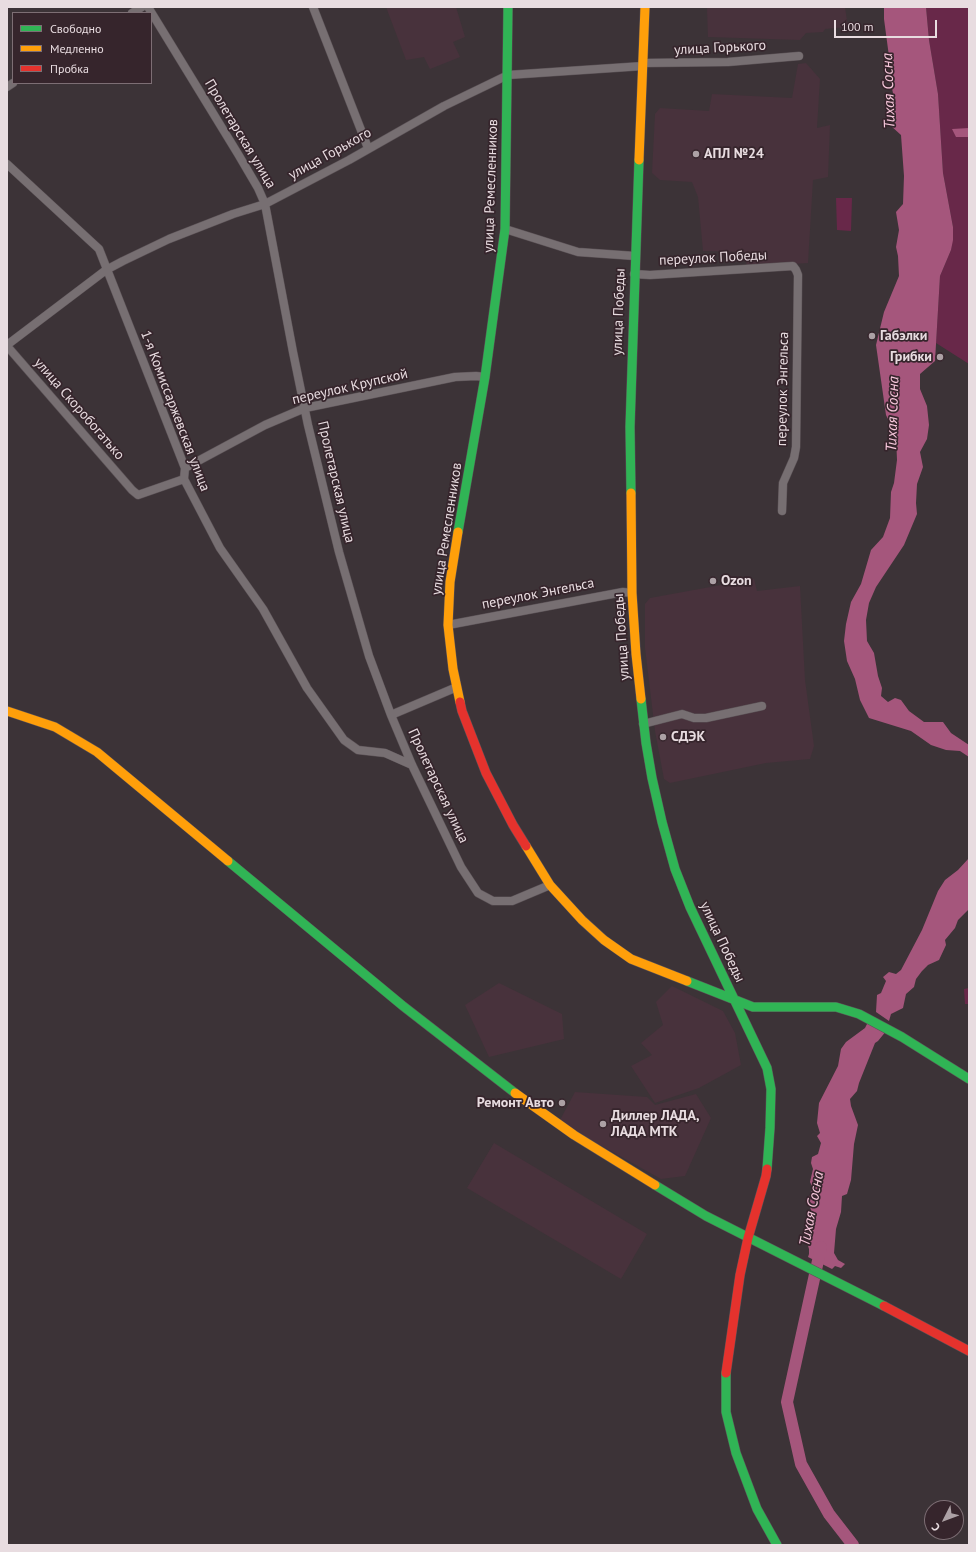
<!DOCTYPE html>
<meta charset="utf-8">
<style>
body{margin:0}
#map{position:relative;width:976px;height:1552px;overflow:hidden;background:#3c3337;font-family:"PT Sans",sans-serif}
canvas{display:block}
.frame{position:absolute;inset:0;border:8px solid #e8dce0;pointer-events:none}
.legend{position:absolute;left:12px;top:12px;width:140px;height:72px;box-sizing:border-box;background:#36252c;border:1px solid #7d6e74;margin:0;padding:5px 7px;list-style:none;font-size:12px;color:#e8dce0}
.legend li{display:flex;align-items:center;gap:8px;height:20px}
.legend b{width:20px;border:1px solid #7d6e74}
.north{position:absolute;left:924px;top:1500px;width:40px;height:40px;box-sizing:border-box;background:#36252c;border:1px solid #7d6e74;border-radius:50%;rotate:228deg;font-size:11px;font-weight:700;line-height:16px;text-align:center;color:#e8dce0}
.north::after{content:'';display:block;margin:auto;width:14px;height:18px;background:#aca1a5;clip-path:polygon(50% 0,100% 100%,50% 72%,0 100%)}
.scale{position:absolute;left:834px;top:20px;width:103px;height:18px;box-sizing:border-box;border:2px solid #e8dce0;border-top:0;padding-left:5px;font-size:12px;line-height:14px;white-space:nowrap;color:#e8dce0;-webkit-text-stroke:3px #36252c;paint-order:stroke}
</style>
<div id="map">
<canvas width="976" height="1552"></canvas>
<div class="frame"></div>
<ul class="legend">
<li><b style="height:5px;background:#30b455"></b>Свободно</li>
<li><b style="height:5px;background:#ff9f0a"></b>Медленно</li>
<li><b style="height:5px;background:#e5322d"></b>Пробка</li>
</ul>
<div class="north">С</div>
<div class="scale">100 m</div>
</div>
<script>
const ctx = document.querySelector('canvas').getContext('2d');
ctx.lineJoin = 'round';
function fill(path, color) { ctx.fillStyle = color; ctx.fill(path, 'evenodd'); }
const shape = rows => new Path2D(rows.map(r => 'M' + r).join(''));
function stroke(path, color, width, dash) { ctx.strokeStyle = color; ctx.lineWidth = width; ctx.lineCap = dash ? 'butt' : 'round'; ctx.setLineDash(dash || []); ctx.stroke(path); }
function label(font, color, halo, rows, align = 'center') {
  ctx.font = font + ' "PT Sans",sans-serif'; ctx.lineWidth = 3.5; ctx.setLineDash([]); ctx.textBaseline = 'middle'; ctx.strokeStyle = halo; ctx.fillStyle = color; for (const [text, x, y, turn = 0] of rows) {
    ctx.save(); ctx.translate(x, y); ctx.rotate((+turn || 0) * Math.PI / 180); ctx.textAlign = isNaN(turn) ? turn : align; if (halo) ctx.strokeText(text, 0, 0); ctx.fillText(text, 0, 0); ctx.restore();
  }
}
fill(shape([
 [386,7,456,7,465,37,453,42,460,57,430,69,424,57,406,60],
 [707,7,845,7,848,27,825,29,823,32,806,33,800,40,708,37],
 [806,63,820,79,817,128,830,125,828,177,813,180,808,263,747,267,745,252,703,251,698,197,692,182,660,180,652,173,655,114,660,108,709,111,712,94,792,98,798,64],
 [754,579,757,591,800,586,805,680,814,746,810,759,766,763,670,783,664,779,655,731,645,648,645,604,650,598],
 [499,983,562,1014,564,1039,489,1057,465,1005],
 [672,986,723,1011,735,1033,741,1065,699,1088,655,1103,631,1066,652,1055,641,1043,663,1025,656,1002],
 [575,1092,647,1097,655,1105,696,1094,711,1118,685,1176,661,1179,591,1140,560,1120],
 [494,1143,647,1234,621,1279,467,1188]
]), '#48323c');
fill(shape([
 [926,7,969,7,969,364,936,343,940,276,951,250,953,227,943,173,938,94,929,40],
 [836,198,852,198,851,231,837,230],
 [969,988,969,1004,965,1004,964,989]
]), '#682849');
fill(shape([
 [884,7,926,7,929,40,938,94,943,173,953,227,953,240,951,250,940,276,935,361,920,374,920,389,927,406,929,425,927,439,920,452,923,467,917,484,916,503,917,514,904,545,876,587,869,603,866,620,867,641,874,653,878,676,882,688,881,696,888,702,895,698,901,700,909,711,924,722,943,722,951,733,969,745,969,757,960,751,946,750,931,745,911,731,869,718,860,700,855,679,847,661,844,641,846,624,851,602,861,584,871,550,883,537,890,518,891,492,894,483,897,460,896,436,886,415,876,345,884,312,899,276,898,256,896,247,899,230,896,212,903,204,904,176,901,135,891,126,889,115,894,98,890,79,890,64,884,19],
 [969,128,969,137,956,137,952,129],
 [969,858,969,909,958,920,955,928,945,940,946,945,939,960,928,965,922,971,916,979,914,987,906,994,903,1008,891,1014,889,1021,876,1012,877,995,881,993,886,981,883,977,889,972,896,974,901,970,922,930,938,891,945,880,958,870],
 [869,1020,887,1030,878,1041,875,1043,859,1083,857,1091,850,1099,851,1106,858,1125,854,1144,851,1180,847,1194,842,1196,841,1212,836,1229,834,1253,838,1260,845,1264,841,1268,835,1266,832,1269,808,1257,809,1254,809,1249,806,1239,811,1210,808,1200,813,1188,810,1182,813,1169,811,1163,812,1157,818,1154,821,1143,817,1136,820,1133,817,1123,819,1103,838,1066,841,1049,846,1042,865,1028]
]), '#a5567c');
stroke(shape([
 [821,1247,787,1402,801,1464,829,1514,853,1545]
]), '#a5567c', 12);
const street = shape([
 [148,7,238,154,258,188,265,204,293,352,308,425,339,552,369,656,391,715,412,765,461,867,478,893,493,901,512,901,550,885],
 [313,7,368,148],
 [132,13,142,7],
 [643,63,728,62,799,56],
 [7,87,13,83],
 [7,164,99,249,185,468,184,479,220,548,263,609,307,688,344,740,358,750,385,753,412,765],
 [505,229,578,252,635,256],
 [634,274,650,275,793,266,796,270,798,275,796,447,794,458,783,483,782,511],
 [7,345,106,270,123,261,169,239,233,214,265,204,349,160,444,106,508,75,643,66],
 [7,346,132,490,138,495,184,479],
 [185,468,265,425,305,408,455,377,476,376,485,377],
 [448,625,623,592,632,593],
 [391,715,457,687],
 [643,724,682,714,694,718,706,718,762,706]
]);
const fast = shape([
 [631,493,630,427,639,160],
 [458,532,485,377,505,229,508,7],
 [641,699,646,743,652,778,662,822,675,869,690,907,767,1068,771,1089,770,1128,767,1169],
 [228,861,403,1006,515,1093],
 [687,981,753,1007,836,1007,859,1014,902,1037,969,1079],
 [655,1185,706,1216,884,1306],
 [726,1373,726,1412,736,1453,757,1509,777,1545]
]);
const slow = shape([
 [639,160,645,7],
 [631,493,632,593,636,654,641,699],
 [458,532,450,582,448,625,453,669,460,702],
 [7,711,55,727,97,752,228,861],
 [526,846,550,885,582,920,604,940,631,959,687,981],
 [515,1093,574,1135,655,1185]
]);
const jam = shape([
 [460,702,462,711,486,773,513,825,526,846],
 [884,1306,969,1351],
 [726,1373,740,1275,748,1238,766,1176,767,1169]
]);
stroke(street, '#5b5256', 9);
stroke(fast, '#5b5256', 10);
stroke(slow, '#5b5256', 10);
stroke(jam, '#5b5256', 10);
stroke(street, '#776f72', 8);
stroke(fast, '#30b455', 9);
stroke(slow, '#ff9f0a', 9);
stroke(jam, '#e5322d', 9);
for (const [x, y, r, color] of [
 [696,154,4,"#aca1a5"],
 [872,336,4,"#aca1a5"],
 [940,357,4,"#aca1a5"],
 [713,581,4,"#aca1a5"],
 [663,737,4,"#aca1a5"],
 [562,1103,4,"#aca1a5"],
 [603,1124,4,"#aca1a5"]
]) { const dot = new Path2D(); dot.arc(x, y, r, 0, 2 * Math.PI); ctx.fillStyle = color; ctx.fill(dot); stroke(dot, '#36252c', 1.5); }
label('14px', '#e8dce0', '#36252c', [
 ["улица Горького",720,48,-3],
 ["Пролетарская улица",240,134,59],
 ["улица Горького",330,154,-29],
 ["улица Ремесленников",491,186,-88],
 ["переулок Победы",713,258,-3],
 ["улица Победы",619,312,-88],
 ["переулок Крупской",350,387,-13],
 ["переулок Энгельса",783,389,-89],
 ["улица Скоробогатько",79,409,49],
 ["1-я Комиссаржевская улица",175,411,69],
 ["Пролетарская улица",336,482,77],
 ["улица Ремесленников",447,529,-81],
 ["переулок Энгельса",538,594,-11],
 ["улица Победы",622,637,-94],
 ["Пролетарская улица",438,786,65],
 ["улица Победы",722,942,65]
]);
label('bold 14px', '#e8dce0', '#36252c', [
 ["АПЛ №24",704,154],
 ["Габэлки",880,336],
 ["Грибки",932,357,"right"],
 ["Ozon",721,581],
 ["СДЭК",671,737],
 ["Ремонт Авто",554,1103,"right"],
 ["Диллер ЛАДА,",611,1116],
 ["ЛАДА МТК",611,1132]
], 'left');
label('italic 15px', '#f8c8dc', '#36252c', [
 ["Тихая Сосна",889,91,-92],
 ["Тихая Сосна",893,414,-88],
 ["Тихая Сосна",812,1209,-79]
]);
</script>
